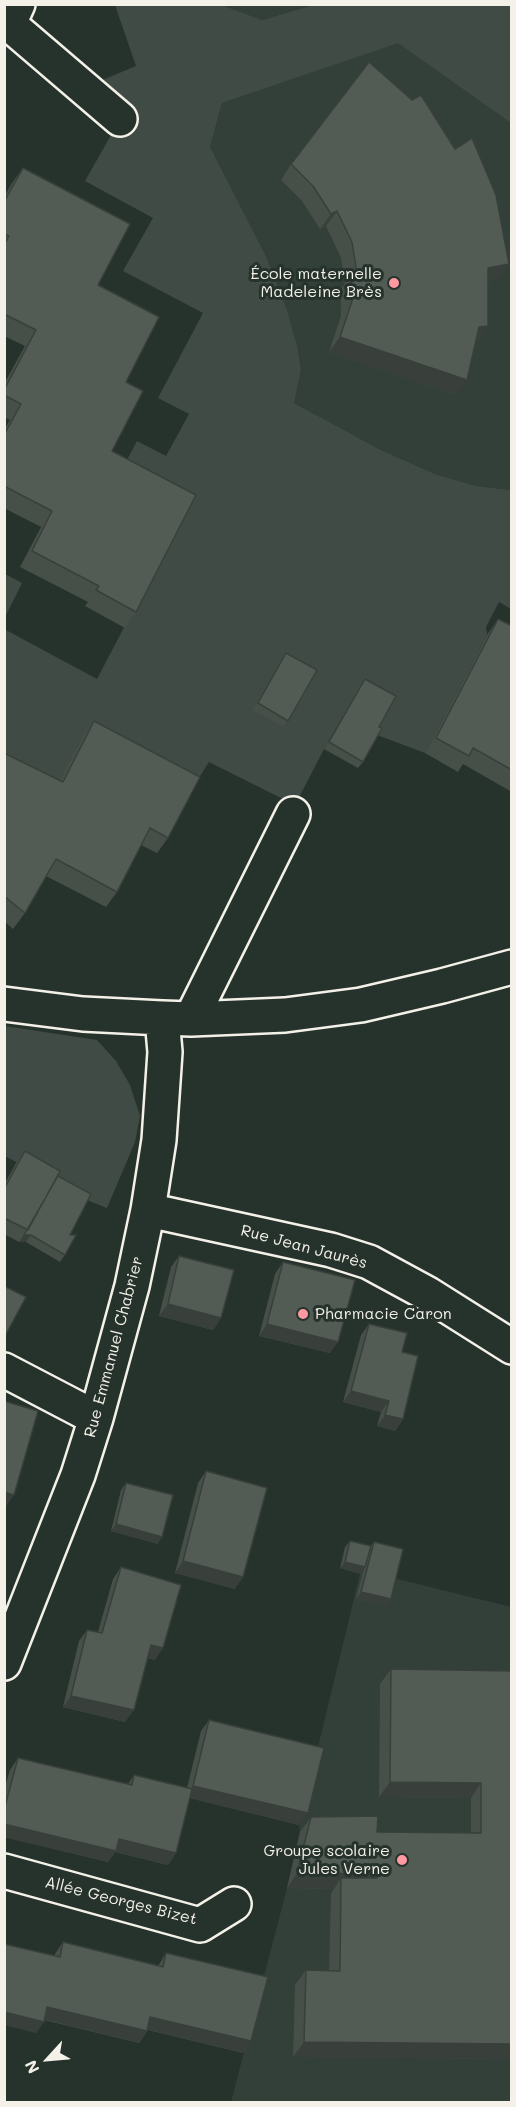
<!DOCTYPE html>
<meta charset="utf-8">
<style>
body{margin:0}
#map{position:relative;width:516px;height:2107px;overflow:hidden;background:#26332d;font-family:Mali,sans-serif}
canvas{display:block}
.frame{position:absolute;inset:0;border:6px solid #f4f1e8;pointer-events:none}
.north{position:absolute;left:18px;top:2029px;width:60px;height:60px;-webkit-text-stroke:4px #26332d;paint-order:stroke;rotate:244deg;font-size:16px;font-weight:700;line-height:24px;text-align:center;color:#f4f1e8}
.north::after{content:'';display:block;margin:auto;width:21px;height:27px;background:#f4f1e8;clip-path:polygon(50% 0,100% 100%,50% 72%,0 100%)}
</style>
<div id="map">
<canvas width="516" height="2107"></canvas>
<div class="frame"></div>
<div class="north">N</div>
</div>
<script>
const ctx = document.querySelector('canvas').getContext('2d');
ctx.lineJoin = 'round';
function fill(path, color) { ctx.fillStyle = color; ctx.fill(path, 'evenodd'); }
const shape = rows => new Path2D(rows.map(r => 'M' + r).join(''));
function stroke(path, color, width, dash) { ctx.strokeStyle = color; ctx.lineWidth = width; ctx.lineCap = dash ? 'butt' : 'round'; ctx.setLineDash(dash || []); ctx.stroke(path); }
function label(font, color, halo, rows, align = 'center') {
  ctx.font = font + ' Mali,sans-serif'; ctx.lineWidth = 6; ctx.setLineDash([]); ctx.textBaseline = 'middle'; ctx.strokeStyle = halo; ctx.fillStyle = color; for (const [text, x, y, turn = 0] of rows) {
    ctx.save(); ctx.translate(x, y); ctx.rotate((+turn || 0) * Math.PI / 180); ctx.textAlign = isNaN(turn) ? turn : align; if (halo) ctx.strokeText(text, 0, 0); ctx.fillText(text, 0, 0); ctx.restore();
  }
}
fill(shape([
 [222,5,313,5,262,20],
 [398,42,511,123,511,490,476,486,435,474,379,449,294,403,301,371,298,349,287,310,266,256,210,147,222,103],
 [361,1570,511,1607,511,2102,231,2102,287,1888,300,1832,299,1825]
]), '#333f39');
fill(shape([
 [115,5,222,5,262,20,313,5,511,5,511,123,398,43,222,103,210,147,266,256,287,310,298,349,301,371,294,403,379,449,435,474,476,486,511,490,511,609,499,602,486,627,487,635,425,753,377,735,343,716,324,749,295,805,209,762,189,793,51,798,5,774,4,629,97,679,185,511,122,469,137,441,166,456,189,414,158,398,203,313,123,271,153,218,85,181,128,105,100,81,136,66],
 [5,574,22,583,5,617],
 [5,1026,97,1040,116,1061,130,1085,140,1116,135,1142,107,1208,87,1200,5,1156]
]), '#414b45');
const minor = shape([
 [18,4,9,24,120,119],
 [4,1004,83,1014,162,1018,191,1019,285,1015,361,1005,442,986,512,967],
 [191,1019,293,814],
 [148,1210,331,1250,369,1262,428,1294,512,1347],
 [4,1370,96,1418],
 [4,1663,78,1475,96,1418,132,1286,148,1210,159,1140,165,1052,162,1018],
 [4,1871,200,1925,234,1904]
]);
stroke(minor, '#f4f1e8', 38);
stroke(minor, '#26332d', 33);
fill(shape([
 [291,164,498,279,488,281,478,342,476,342,457,395,329,352,341,316,341,290,345,283,341,258,326,226,320,229,302,201,281,180],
 [23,168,98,285,126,382,112,451,136,612,125,628,85,606,88,602,20,567,41,527,4,508,4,430,10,420,4,417,4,384,25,346,4,336,4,197,12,183],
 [498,619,512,626,512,792,463,764,458,772,425,753,487,635],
 [286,653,288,721,283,727,253,710],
 [365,679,379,727,363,762,358,768,324,749],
 [94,721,168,838,157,853,141,845,117,892,106,907,46,876,25,913,13,929,4,921,4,753,60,781,83,737],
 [25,1151,58,1176,70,1235,65,1255,60,1262,26,1242,19,1242,4,1234,4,1185,16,1163],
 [179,1256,221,1318,213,1330,159,1316,171,1267],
 [283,1262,330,1353,259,1336,275,1274],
 [369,1324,402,1352,403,1419,395,1431,377,1426,381,1412,343,1402,361,1335],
 [206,1471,235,1589,175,1573,198,1483],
 [126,1483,158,1544,111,1531,121,1490],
 [350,1541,370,1547,374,1542,386,1606,356,1599,364,1568,361,1574,340,1568,345,1547],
 [121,1567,155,1660,148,1658,125,1722,63,1707,79,1641,87,1630,98,1632,113,1579],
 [391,1669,512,1671,512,2059,293,2057,295,1985,306,1970,329,1971,331,1893,334,1889,287,1888,300,1832,311,1817,377,1832,471,1833,471,1798,379,1797,380,1684],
 [209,1720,299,1825,190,1798,176,1853,168,1865,115,1852,108,1862,4,1837,4,1790,10,1770,18,1758,128,1784,134,1775,187,1788,201,1731],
 [63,1942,158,1966,166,1953,251,2041,243,2053,148,2030,139,2043,44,2020,36,2033,55,1954]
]), '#474f49');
fill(shape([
 [337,211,326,226,320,229,331,214],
 [509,264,498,279,477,283,488,268],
 [488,326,478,342,468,342,479,327],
 [340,337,467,380,457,395,329,352],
 [24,1235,31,1235,26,1242,19,1242],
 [168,1304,221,1318,213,1330,159,1316],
 [267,1324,338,1342,330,1353,259,1336],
 [351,1391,389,1401,381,1412,343,1402],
 [385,1415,403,1419,395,1431,377,1426],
 [4,1492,14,1495,6,1506,4,1506],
 [116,1524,162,1537,158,1544,111,1531],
 [183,1561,243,1577,235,1589,175,1573],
 [345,1562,365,1567,361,1574,340,1568],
 [361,1592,391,1599,386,1606,356,1599],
 [151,1645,163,1648,155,1660,143,1657],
 [71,1696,134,1710,125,1722,63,1707],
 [390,1782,481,1783,471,1798,379,1797],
 [193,1786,308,1813,299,1825,185,1797],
 [4,1824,119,1839,176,1853,168,1865,115,1852,108,1862,4,1837],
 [297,1873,378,1874,367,1889,341,1878,334,1889,287,1888],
 [47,2007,147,2031,139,2043,39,2018],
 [4,2012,44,2022,36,2033,4,2025],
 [150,2017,251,2041,243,2053,142,2028],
 [304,2042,512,2044,512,2059,293,2057]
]), '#39403c');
const building = shape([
 [369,62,412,100,421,95,455,149,472,138,496,195,509,264,488,268,488,326,479,327,467,380,340,337,352,301,351,274,357,273,352,242,337,211,331,214,313,186,291,164,369,62],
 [23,168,130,224,98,285,159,317,126,382,143,391,112,451,196,495,136,612,96,590,99,586,32,551,52,511,4,486,4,435,21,404,4,395,4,390,36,330,4,314,4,245,9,236,4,234,4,202,23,168],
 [498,619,512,626,512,770,473,748,469,756,436,738,498,619],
 [286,653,317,670,288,721,258,703,286,653],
 [365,679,396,696,379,727,382,728,363,762,329,742,365,679],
 [94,721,200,777,168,838,150,828,117,892,56,859,25,913,4,896,4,753,63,782,94,721],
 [25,1151,60,1171,28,1230,4,1218,4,1189,25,1151],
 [58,1176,91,1194,70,1235,76,1235,65,1255,31,1235,24,1235,58,1176],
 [179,1256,234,1270,221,1318,168,1304,179,1256],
 [283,1262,355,1280,338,1342,267,1324,283,1262],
 [4,1286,26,1297,5,1336,4,1336,4,1286],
 [369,1324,407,1333,402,1352,418,1356,403,1419,385,1415,389,1401,351,1391,369,1324],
 [4,1401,38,1411,14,1495,4,1492,4,1401],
 [206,1471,267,1488,243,1577,183,1561,206,1471],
 [126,1483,173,1495,162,1537,116,1524,126,1483],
 [350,1541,371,1546,365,1567,345,1562,350,1541],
 [374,1542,403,1549,391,1599,361,1592,374,1542],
 [121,1567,181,1585,163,1648,151,1645,134,1710,71,1696,87,1630,102,1633,121,1567],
 [391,1669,512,1671,512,2044,304,2042,306,1970,340,1971,341,1878,377,1878,378,1874,297,1873,311,1817,378,1816,377,1832,481,1833,481,1783,390,1782,391,1669],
 [209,1720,324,1748,308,1813,193,1786,209,1720],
 [18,1758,132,1785,134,1775,192,1789,176,1853,119,1839,116,1851,4,1824,4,1810,18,1758],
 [63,1942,163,1967,166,1953,268,1977,251,2041,150,2017,147,2031,47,2007,44,2022,4,2012,4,1944,60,1957,63,1942]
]);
fill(building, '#525c55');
stroke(building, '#39403c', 1.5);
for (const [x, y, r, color] of [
 [394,283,6,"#ff9aa2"],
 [303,1314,6,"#ff9aa2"],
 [402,1860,6,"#ff9aa2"]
]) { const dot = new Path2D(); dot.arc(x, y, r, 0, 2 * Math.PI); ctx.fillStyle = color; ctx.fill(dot); stroke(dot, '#26332d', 2); }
label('16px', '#f4f1e8', '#26332d', [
 ["École maternelle",382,274],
 ["Madeleine Brès",382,292],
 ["Pharmacie Caron",315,1314,"left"],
 ["Groupe scolaire",390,1851],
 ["Jules Verne",390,1869]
], 'right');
label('16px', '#f4f1e8', '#26332d', [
 ["Rue Jean Jaurès",304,1247,15],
 ["Rue Emmanuel Chabrier",114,1347,-75],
 ["Allée Georges Bizet",121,1901,14]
]);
</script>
